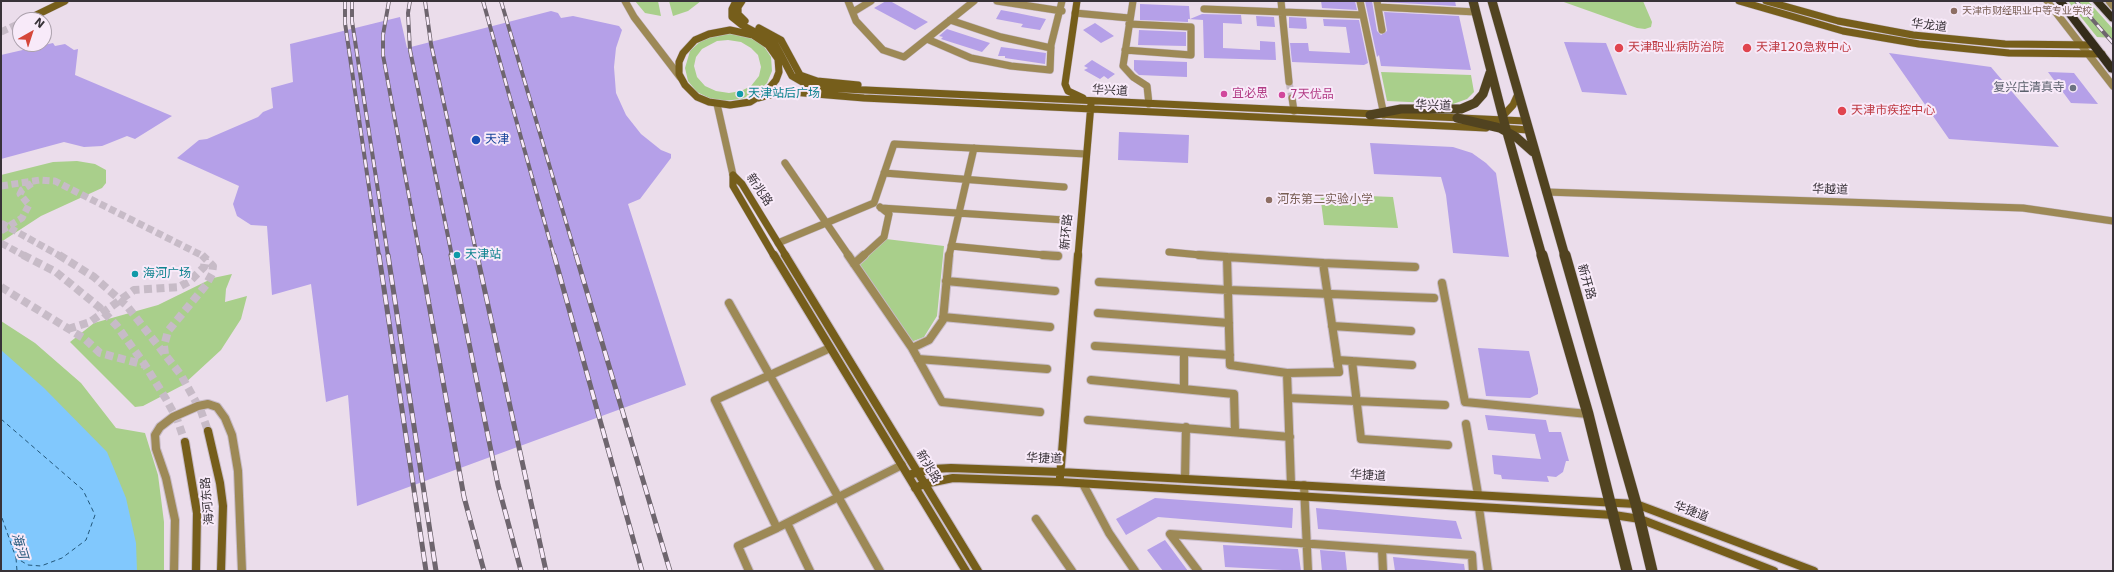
<!DOCTYPE html>
<meta charset="utf-8">
<style>
body{margin:0}
#map{position:relative;width:2114px;height:572px;overflow:hidden;background:#ebddeb;font-family:"DejaVu Sans",sans-serif}
canvas{display:block}
.frame{position:absolute;inset:0;border:2px solid #383238;pointer-events:none}
.north{position:absolute;left:12px;top:12px;width:40px;height:40px;box-sizing:border-box;background:#f8eaf9;border:1px solid #aba0ac;border-radius:50%;rotate:39deg;font-size:11px;font-weight:700;line-height:16px;text-align:center;color:#383238}
.north::after{content:'';display:block;margin:auto;width:14px;height:18px;background:#d5473a;clip-path:polygon(50% 0,100% 100%,50% 72%,0 100%)}
</style>
<div id="map">
<canvas width="2114" height="572"></canvas>
<div class="frame"></div>
<div class="north">N</div>
</div>
<script>
const ctx = document.querySelector('canvas').getContext('2d');
ctx.lineJoin = 'round';
function fill(path, color) { ctx.fillStyle = color; ctx.fill(path, 'evenodd'); }
const shape = rows => new Path2D(rows.map(r => 'M' + r).join(''));
function stroke(path, color, width, dash) { ctx.strokeStyle = color; ctx.lineWidth = width; ctx.lineCap = dash ? 'butt' : 'round'; ctx.setLineDash(dash || []); ctx.stroke(path); }
function label(font, color, halo, rows, align = 'center') {
  ctx.font = font + ' "DejaVu Sans","Noto Sans SC",sans-serif'; ctx.lineWidth = 4; ctx.setLineDash([]); ctx.textBaseline = 'middle'; ctx.strokeStyle = halo; ctx.fillStyle = color; for (const [text, x, y, turn = 0] of rows) {
    ctx.save(); ctx.translate(x, y); ctx.rotate((+turn || 0) * Math.PI / 180); ctx.textAlign = isNaN(turn) ? turn : align; if (halo) ctx.strokeText(text, 0, 0); ctx.fillText(text, 0, 0); ctx.restore();
  }
}
fill(shape([
 [635,1,658,1,661,16,645,13],
 [669,1,701,1,688,11,673,16],
 [1561,1,1643,1,1652,22,1651,27,1645,29,1637,28],
 [2068,1,2088,1,2113,29,2113,38,2097,37],
 [729,33,749,37,763,45,771,57,772,71,767,83,756,93,741,99,723,101,709,98,697,92,688,81,685,68,690,51,702,40,709,36],
 [728,40,741,42,751,48,758,55,761,67,759,76,751,86,741,91,729,93,716,91,705,86,697,77,694,66,696,57,702,49,717,41],
 [1381,72,1471,75,1474,92,1467,99,1453,104,1387,101],
 [77,161,95,164,106,170,106,183,102,188,41,216,1,242,1,175,53,162],
 [1320,194,1393,197,1398,228,1324,225],
 [886,239,944,246,937,316,924,337,906,344,856,267],
 [232,274,226,289,225,302,247,296,241,319,221,350,183,385,143,406,135,407,70,342,94,323,158,305,213,278],
 [1,321,35,343,81,383,116,428,145,433,158,475,164,522,164,571,1,571]
]), '#a9cf8b');
fill(shape([
 [1,350,44,388,107,452,126,498,136,543,137,571,1,571]
]), '#81c8fd');
stroke(shape([
 [1,419,83,490,95,515,86,540,62,558,41,566,28,565,16,558,1,515],
 [16,558,17,571]
]), '#23577a', 1, [4.5, 3.5]);
fill(shape([
 [886,1,890,1,928,22,915,30,874,8],
 [1321,1,1355,1,1357,10,1322,8],
 [1365,1,1372,1,1377,31,1381,35,1387,31,1384,12,1459,16,1471,70,1381,66,1379,55,1377,57],
 [1382,1,1455,1,1456,6,1382,2],
 [1140,4,1189,6,1190,19,1202,14,1241,15,1242,24,1223,23,1223,48,1260,50,1260,41,1275,42,1276,60,1204,58,1203,20,1188,19,1188,22,1140,20],
 [1001,10,1017,13,1046,19,1040,30,1021,27,1023,24,996,19],
 [551,11,558,13,561,18,573,16,619,26,622,30,616,48,614,67,616,93,626,115,641,134,661,150,671,154,671,158,640,199,628,204,686,385,357,506,348,395,326,402,311,284,272,295,267,226,251,225,237,216,233,204,239,186,177,158,199,140,207,139,258,117,263,112,273,108,271,88,293,82,290,44,400,17,407,48],
 [1256,16,1274,17,1275,27,1257,26],
 [1289,17,1306,18,1307,28,1306,29,1289,28],
 [1323,19,1359,20,1368,63,1364,65,1292,62,1290,43,1308,43,1309,51,1350,53,1346,27,1324,26],
 [1095,23,1114,36,1101,43,1083,30],
 [947,29,990,43,982,52,941,39,943,37,939,36],
 [1139,30,1186,32,1186,46,1138,45],
 [1564,42,1606,43,1627,95,1582,92],
 [53,43,55,46,65,44,74,50,78,49,75,75,172,116,135,139,127,136,102,146,84,147,64,142,1,159,1,55],
 [1001,47,1046,53,1045,64,1005,58,1005,56,998,56],
 [1889,53,1991,67,2059,147,1949,139],
 [1092,60,1115,74,1108,79,1104,76,1100,79,1084,70,1088,68,1084,66],
 [1134,60,1187,62,1187,77,1139,75,1134,70],
 [2048,72,2074,73,2098,104,2071,103],
 [1119,132,1189,135,1188,163,1118,160],
 [1370,143,1453,147,1472,153,1486,163,1496,173,1509,257,1453,253,1446,195,1441,177,1374,174],
 [1478,348,1529,351,1538,389,1538,394,1530,398,1486,396],
 [1485,415,1546,420,1549,432,1561,432,1569,461,1566,461,1563,472,1556,477,1547,476,1549,482,1502,479,1501,475,1494,474,1492,455,1541,459,1535,434,1488,430],
 [1155,498,1293,508,1292,528,1158,517,1126,535,1116,519],
 [1316,508,1456,521,1462,539,1318,529],
 [1165,540,1188,571,1163,571,1147,550],
 [1223,545,1298,549,1301,571,1225,567],
 [1320,550,1345,552,1347,571,1322,571],
 [1393,557,1464,564,1465,571,1395,571]
]), '#b5a0e8');
stroke(shape([
 [1289,82,1292,98]
]), '#c7bbc7', 7, [7, 3.5]);
stroke(shape([
 [1,32,20,23],
 [1,186,40,180,55,181,203,256],
 [1,223,60,256],
 [1,231,22,218,29,205,20,194,22,190,34,182],
 [1,243,25,256]
]), '#c7bbc7', 7, [7, 3.5]);
stroke(shape([
 [23,255,56,272,99,307,117,326,145,365,166,399,177,419,185,442],
 [59,255,94,277,127,306,181,375,201,411,208,431],
 [1,287,85,339,100,353,145,365],
 [68,329,90,322,134,290,179,287,190,281,204,267,205,258],
 [165,354,164,346,168,331,206,285,212,274,213,266,202,255]
]), '#c7bbc7', 8, [8, 4.5]);
const streetFar1 = shape([
 [625,1,634,17,680,77],
 [848,1,856,21,883,50,904,57,974,1],
 [997,1,1062,11],
 [1133,1,1123,66,1133,77,1147,86,1149,104],
 [1281,1,1289,82],
 [1360,1,1384,115],
 [1377,1,1378,7,1476,12],
 [2047,1,2113,86],
 [2109,1,2113,6],
 [1378,7,1382,30],
 [1204,9,1362,15],
 [853,12,871,1],
 [1075,13,1129,18],
 [950,20,1001,37,1051,48],
 [927,39,971,58,1011,66,1050,70,1051,45,1062,1],
 [1125,50,1191,55,1191,27,1129,24],
 [1292,98,1294,111],
 [717,104,733,175],
 [785,163,849,256],
 [884,173,1064,187],
 [1546,192,2023,208,2113,221],
 [881,208,1064,220],
 [778,243,874,203,894,144,1086,154],
 [951,246,1054,256],
 [1169,252,1211,256],
 [863,256,884,237,889,214,880,207],
 [949,256,974,148]
]);
const street = shape([
 [848,255,912,348,942,402,1040,412],
 [1043,255,1058,256],
 [1199,255,1227,257],
 [1227,257,1323,263,1339,372,1287,373,1230,365,1227,257],
 [1323,263,1415,267],
 [854,264,864,255],
 [946,281,1055,291],
 [1099,282,1228,290,1434,298],
 [1442,283,1465,402,1588,414],
 [729,303,880,571],
 [1098,313,1229,323],
 [943,317,1050,327],
 [1332,326,1411,331],
 [1095,346,1230,355],
 [830,348,715,400,777,528,902,465],
 [912,348,929,340,943,320,949,255],
 [1184,352,1184,389],
 [918,359,1047,369],
 [1337,360,1412,365],
 [1352,361,1361,439,1448,445],
 [1287,373,1291,484],
 [1091,380,1234,394,1235,431],
 [1288,398,1445,405],
 [1088,420,1290,437],
 [1466,424,1478,494],
 [1185,478,1186,427],
 [1083,484,1109,533,1135,571],
 [1304,485,1308,571],
 [1479,508,1488,571],
 [1036,519,1072,571],
 [787,523,810,571],
 [1382,549,1383,571],
 [174,571,175,520,166,478,156,449,155,435,160,427,173,417,198,406,208,404,217,407,225,418,232,435,238,471,242,571],
 [749,571,738,546,777,528],
 [1198,571,1170,534,1472,555,1473,571]
]);
const secondaryFar1 = shape([
 [736,1,732,9,732,17,742,25,774,42,792,76,804,83,823,88,1525,121],
 [742,1,738,7,738,14,745,21],
 [1077,1,1065,84,1068,91,1083,98],
 [1739,1,1843,31,1919,44,2009,53,2102,54],
 [1766,1,1838,21,1913,35,2005,44,2094,45],
 [26,20,65,1],
 [759,28,781,40,800,75,817,81,858,85],
 [730,30,753,35,768,45,778,59,779,72,776,80,766,92,750,102,730,105,709,102,697,97,685,85,679,74,679,62,683,53,695,40,709,34,730,30],
 [758,98,777,93,792,92,864,98,1486,128],
 [1499,120,1513,105,1518,94],
 [1501,128,1528,130],
 [733,175,742,184,786,256],
 [733,175,733,186,774,256],
 [1078,256,1091,104]
]);
const secondary = shape([
 [774,255,966,571],
 [785,255,978,571],
 [208,431,220,483,223,506,221,571],
 [185,442,197,513,196,571],
 [908,475,932,469,951,468,1060,472,1636,504,1814,571],
 [1060,477,1078,255],
 [915,488,924,484,953,478,1060,482,1614,515,1640,519,1774,571]
]);
const primaryFar1 = shape([
 [1473,1,1506,129,1542,256],
 [1492,1,1565,256],
 [1370,115,1401,109,1461,109,1475,103,1483,94,1490,73],
 [1457,118,1500,128,1516,137,1533,152]
]);
const primary = shape([
 [1542,255,1588,414,1627,571],
 [1565,255,1636,504,1652,571]
]);
const highway = shape([
 [2055,1,2065,1,2113,63,2113,73,2109,72,2055,1],
 [2092,1,2102,1,2113,13,2113,22,2110,21,2092,1]
]);
stroke(streetFar1, '#c7bbc7', 8);
stroke(street, '#c7bbc7', 10);
stroke(secondaryFar1, '#c7bbc7', 8);
stroke(secondary, '#c7bbc7', 10);
stroke(primaryFar1, '#c7bbc7', 10);
stroke(primary, '#c7bbc7', 12);
stroke(highway, '#c7bbc7', 2);
stroke(streetFar1, '#9d8956', 7);
stroke(street, '#9d8956', 8);
stroke(secondaryFar1, '#765e1b', 7);
stroke(secondary, '#765e1b', 8);
stroke(primaryFar1, '#514320', 9);
stroke(primary, '#514320', 11);
fill(highway, '#342c1a');
const railFar1 = shape([
 [345,1,345,23,379,256],
 [352,1,352,21,388,256],
 [389,1,383,35,383,55,420,256],
 [410,1,408,13,410,50,452,256],
 [425,1,431,44,477,256],
 [483,1,554,256],
 [501,1,576,256],
 [2076,1,2113,43]
]);
const rail = shape([
 [379,255,426,571],
 [388,255,436,571],
 [420,255,464,497,484,571],
 [451,255,498,485,521,571],
 [477,255,546,571],
 [554,255,642,571],
 [576,255,670,571]
]);
stroke(railFar1, '#6e656e', 4);
stroke(rail, '#6e656e', 5);
stroke(railFar1, '#f8eaf9', 2.5, [8]);
stroke(rail, '#f8eaf9', 3.5, [10]);
for (const [x, y, r, color] of [
 [1954,11,4,"#8d6e63"],
 [1619,48,5,"#e0444e"],
 [1747,48,5,"#e0444e"],
 [2073,88,4,"#6b7280"],
 [740,94,4,"#0f9aa8"],
 [1224,94,4,"#d1479c"],
 [1282,95,4,"#d1479c"],
 [1842,111,5,"#e0444e"],
 [476,140,5,"#1a4fb4"],
 [1269,200,4,"#8d6e63"],
 [457,255,4,"#0f9aa8"],
 [135,274,4,"#0f9aa8"]
]) { const dot = new Path2D(); dot.arc(x, y, r, 0, 2 * Math.PI); ctx.fillStyle = color; ctx.fill(dot); stroke(dot, '#f8eaf9', 1.5); }
label('10px', '#785e54', '#f8eaf9', [
 ["天津市财经职业中等专业学校",1962,11]
], 'left');
label('12px', '#383238', '#f8eaf9', [
 ["华龙道",1929,26,7],
 ["华兴道",1110,91,3],
 ["华兴道",1433,106,2],
 ["新兆路",759,190,56],
 ["华越道",1830,190,2],
 ["新环路",1067,232,-85],
 ["新开路",1586,282,74],
 ["华捷道",1044,459,2],
 ["新兆路",928,467,59],
 ["华捷道",1368,476,3],
 ["海河东路",208,501,-95],
 ["华捷道",1691,512,21]
]);
label('12px', '#be3a42', '#f8eaf9', [
 ["天津职业病防治院",1628,48],
 ["天津120急救中心",1756,48],
 ["天津市疾控中心",1851,111]
], 'left');
label('12px', '#5b616d', '#f8eaf9', [
 ["复兴庄清真寺",2065,88]
], 'right');
label('12px', '#0d838f', '#f8eaf9', [
 ["天津站后广场",748,94],
 ["天津站",465,255],
 ["海河广场",143,274]
], 'left');
label('12px', '#b23c85', '#f8eaf9', [
 ["宜必思",1232,94],
 ["7天优品",1290,95]
], 'left');
label('12px', '#164399', '#f8eaf9', [
 ["天津",485,140]
], 'left');
label('12px', '#785e54', '#f8eaf9', [
 ["河东第二实验小学",1277,200]
], 'left');
label('italic 13px', '#23577a', '#f8eaf9', [
 ["海河",19,546,73]
]);
</script>
